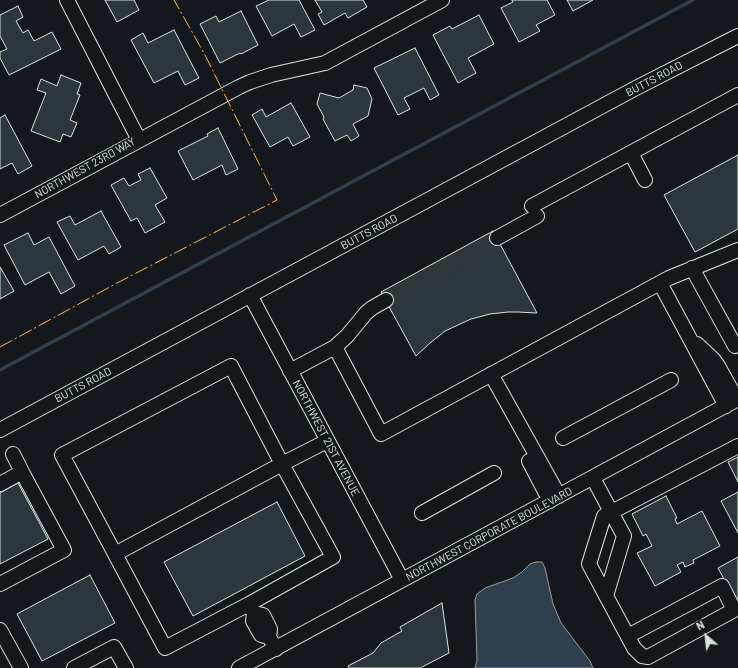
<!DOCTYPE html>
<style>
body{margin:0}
#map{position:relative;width:738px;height:668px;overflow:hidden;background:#14181c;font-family:Barlow,sans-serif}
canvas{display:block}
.north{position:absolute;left:686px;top:616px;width:40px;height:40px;-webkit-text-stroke:3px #14181c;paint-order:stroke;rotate:332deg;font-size:11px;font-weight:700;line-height:16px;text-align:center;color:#d8e6dc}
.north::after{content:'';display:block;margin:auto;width:14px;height:18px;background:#d8e6dc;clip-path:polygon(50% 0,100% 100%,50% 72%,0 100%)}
</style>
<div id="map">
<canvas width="738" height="668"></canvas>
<div class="north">N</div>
</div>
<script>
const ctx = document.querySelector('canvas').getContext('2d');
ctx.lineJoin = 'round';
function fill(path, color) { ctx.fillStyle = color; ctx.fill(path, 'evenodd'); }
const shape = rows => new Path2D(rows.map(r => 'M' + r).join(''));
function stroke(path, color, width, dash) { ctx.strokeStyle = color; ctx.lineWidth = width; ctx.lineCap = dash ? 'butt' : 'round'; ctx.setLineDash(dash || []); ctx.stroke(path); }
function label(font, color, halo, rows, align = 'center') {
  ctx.font = font + ' Barlow,sans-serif'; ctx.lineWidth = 3; ctx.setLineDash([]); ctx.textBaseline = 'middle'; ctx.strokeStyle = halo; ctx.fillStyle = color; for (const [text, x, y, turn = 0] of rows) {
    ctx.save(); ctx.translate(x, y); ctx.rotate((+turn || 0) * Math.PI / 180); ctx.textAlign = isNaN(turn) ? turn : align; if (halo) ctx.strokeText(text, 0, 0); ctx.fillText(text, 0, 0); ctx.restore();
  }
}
const water = shape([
 [536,562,542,562,545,568,553,604,561,623,590,661,593,668,475,668,477,661,475,600,477,594,485,588,513,578,522,572,530,564,536,562]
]);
fill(water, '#2f3f4d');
stroke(water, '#939e99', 1);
stroke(shape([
 [0,370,693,0]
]), '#2f3f4d', 3.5);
const building = shape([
 [105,0,134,0,139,10,117,22,105,0],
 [269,0,299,0,315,30,301,37,294,24,272,36,256,6,269,0],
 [315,0,363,0,367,7,348,18,345,13,324,25,318,14,322,12,315,0],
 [512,0,547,0,555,15,536,25,540,31,519,42,501,8,513,2,512,0],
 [567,0,593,0,573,11,567,0],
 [18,6,23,17,16,21,23,33,28,30,34,41,52,32,61,49,9,75,0,58,0,52,7,49,0,36,0,15,18,6],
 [241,11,258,45,241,54,240,53,220,63,200,24,216,16,219,22,241,11],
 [479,15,494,44,468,58,476,73,458,83,433,35,450,26,452,29,479,15],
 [174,30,199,78,185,85,178,71,154,83,131,40,143,33,148,43,174,30],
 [415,48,439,95,430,100,424,88,404,98,410,109,398,115,374,68,415,48],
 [61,75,81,83,77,94,80,95,70,120,77,123,71,137,63,134,60,142,31,131,46,93,37,90,41,79,57,86,61,75],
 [354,85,367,88,372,99,368,116,353,124,359,136,351,141,347,135,335,141,323,119,324,117,317,104,320,93,339,98,353,90,354,85],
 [291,103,310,137,293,146,288,137,270,147,252,115,262,109,266,117,291,103],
 [5,115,32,166,18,174,12,163,0,169,0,118,5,115],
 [218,128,238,169,226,175,222,165,193,180,178,151,208,136,207,134,218,128],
 [738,155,738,229,695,252,664,195,738,155],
 [150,168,167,198,155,205,165,222,145,233,137,218,131,221,111,185,124,178,129,186,141,180,138,174,150,168],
 [101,211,121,247,109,254,104,246,78,260,57,222,70,216,75,225,101,211],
 [493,231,537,313,518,312,508,312,490,314,471,319,445,331,430,343,416,356,381,292,493,231],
 [28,233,34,245,49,237,75,286,61,294,49,272,25,285,4,245,28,233],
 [0,267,14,291,0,299,0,267],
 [738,457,738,482,728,462,738,457],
 [18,483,48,539,0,564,0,493,18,483],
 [738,492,738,533,721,501,738,492],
 [666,496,677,518,675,519,677,524,702,511,720,546,693,560,694,563,685,567,683,562,677,565,681,572,655,586,637,553,652,546,646,534,643,536,632,514,666,496],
 [277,502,305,556,193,616,164,562,277,502],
 [738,557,738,605,718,568,738,557],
 [90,575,115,623,42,661,17,614,90,575],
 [442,603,449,653,420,668,349,668,348,666,373,653,381,643,402,631,400,627,442,603]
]);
fill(building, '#2c363c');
stroke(building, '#d8e6dc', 1);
stroke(shape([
 [386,300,497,238]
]), '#313739', 14, [14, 7]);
const minor = shape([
 [67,0,139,140],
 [631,153,645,180],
 [532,206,738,95],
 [0,215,239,87,250,82,271,75,325,63,442,0],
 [497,238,537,216],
 [692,268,735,346,738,344],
 [660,283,726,406],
 [250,295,402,580],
 [697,344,713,359,718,366,737,400],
 [335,347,381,434,669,278,738,250],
 [290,371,335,347,347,336,366,313,372,308,386,300],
 [491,374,559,496],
 [0,430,636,88,738,36],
 [563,438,671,380],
 [13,454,22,472],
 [529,461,550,501],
 [593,478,624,536,606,596],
 [0,484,22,472,64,550,0,584],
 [422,513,494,473],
 [115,554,165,648,249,604,333,557,282,464,231,366,62,455,115,554,282,464,327,441],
 [250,607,254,613,253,621,261,635,269,637],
 [254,613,263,615,270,629,269,637,276,649],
 [0,630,21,668],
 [628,636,722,586,734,610,648,657,642,656,634,648,589,564,604,516,738,446],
 [74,668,114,647,126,668],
 [239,668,738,399]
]);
stroke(minor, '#d8e6dc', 16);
stroke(minor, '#14181c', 14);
stroke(shape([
 [0,347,119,282,277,200,205,55,174,0]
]), '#ffb74d', 1, [14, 3, 2, 3]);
label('11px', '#d8e6dc', '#14181c', [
 ["BUTTS ROAD",654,79,-28],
 ["NORTHWEST 23RD WAY",85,168,-29],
 ["BUTTS ROAD",369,232,-28],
 ["BUTTS ROAD",83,385,-28],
 ["NORTHWEST 21ST AVENUE",326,438,62],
 ["NORTHWEST CORPORATE BOULEVARD",489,534,-28]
]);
</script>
